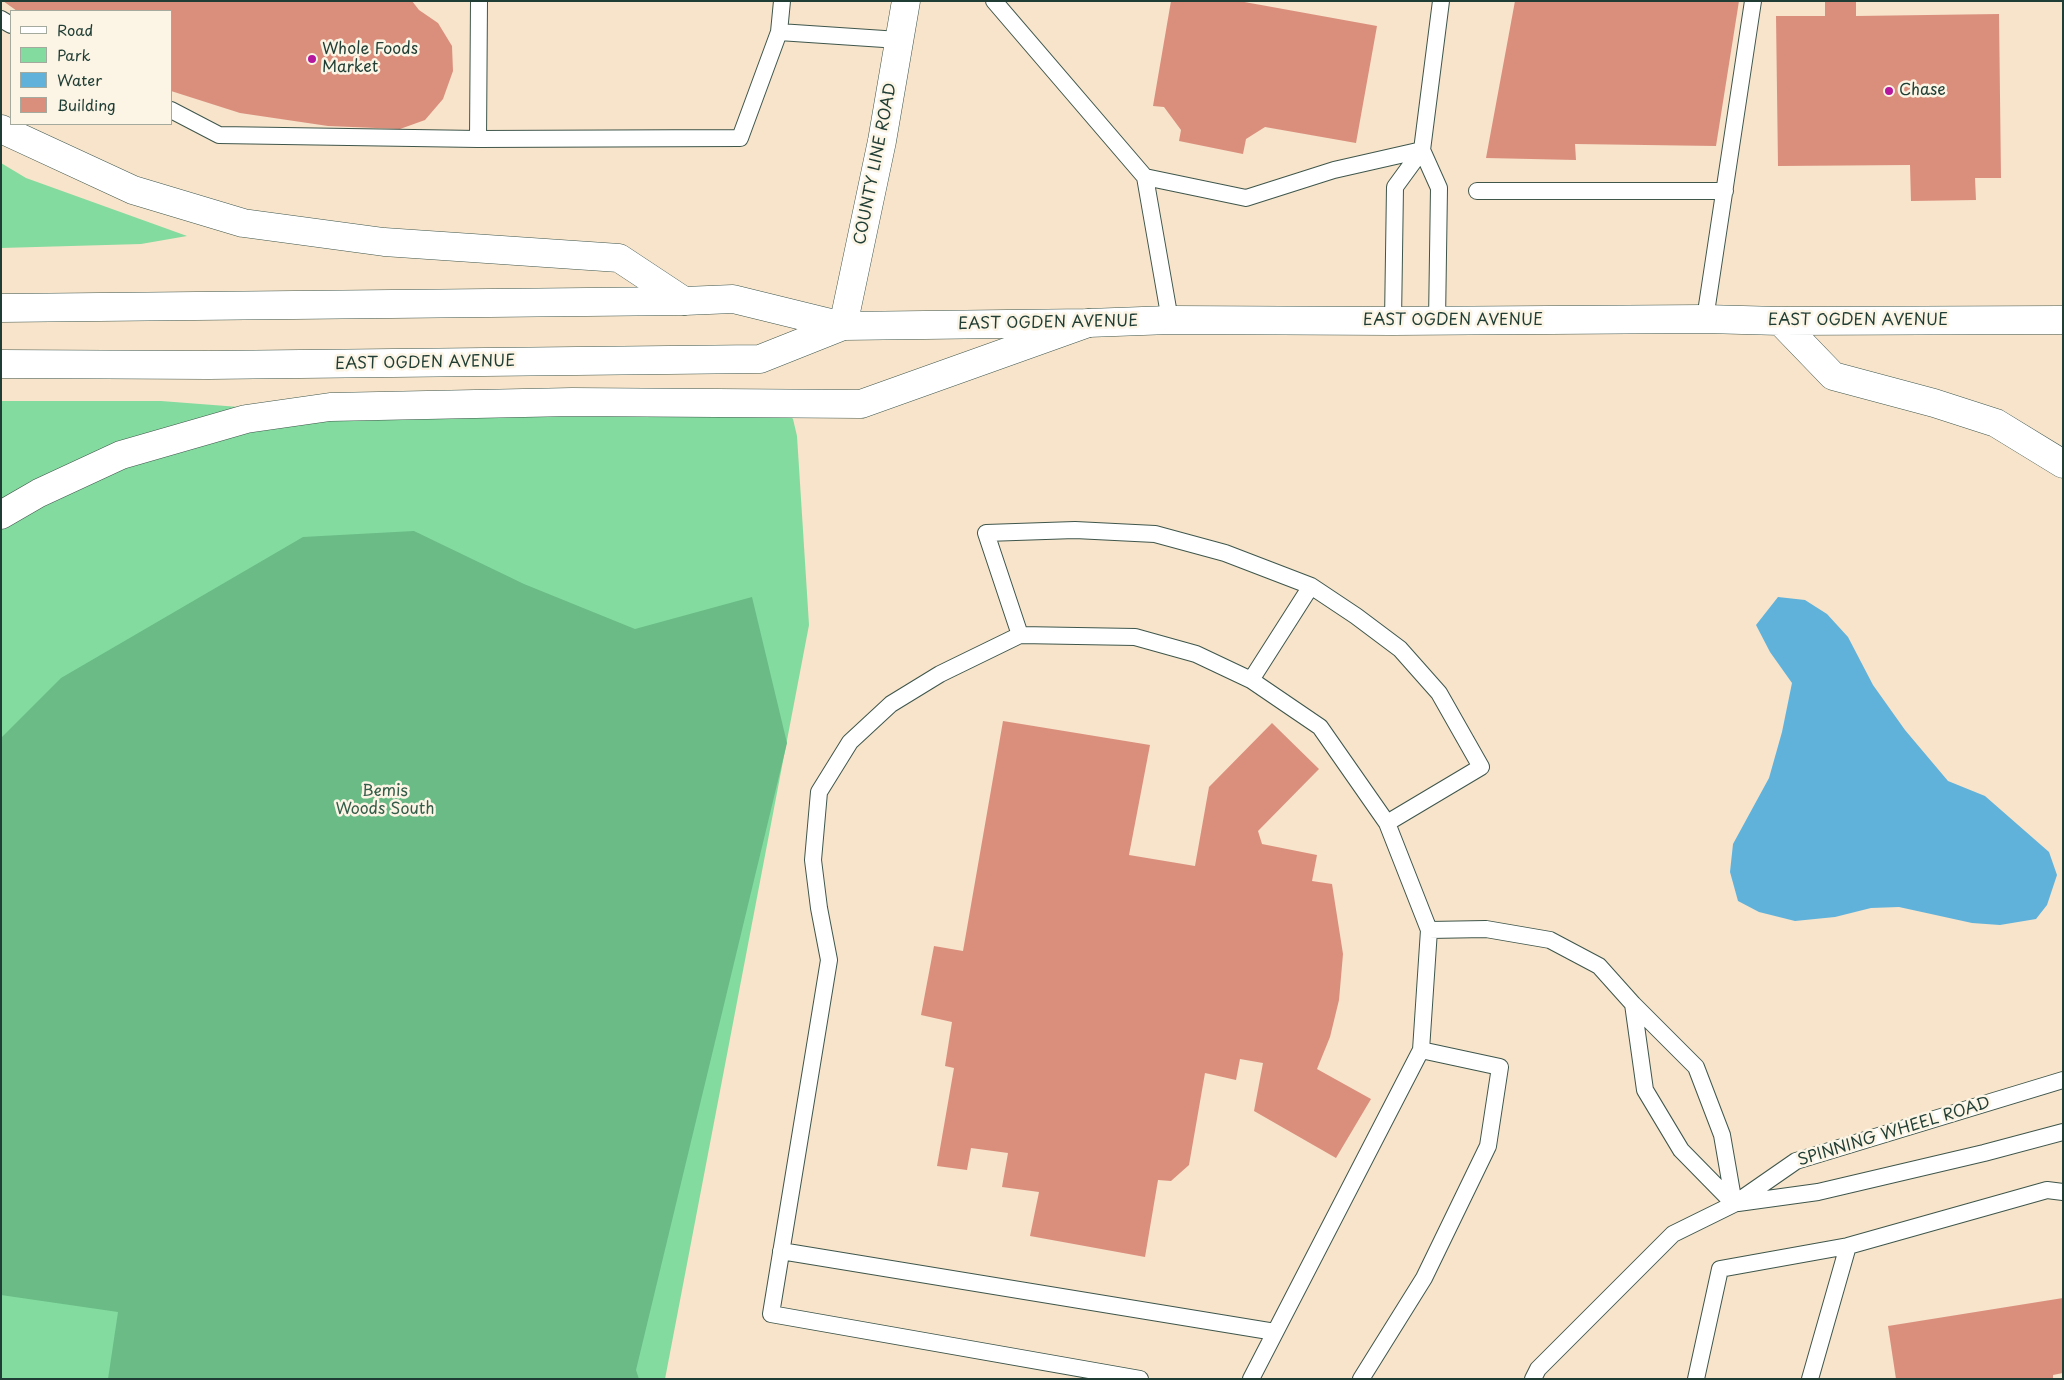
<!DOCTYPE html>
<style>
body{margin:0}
#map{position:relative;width:2064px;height:1380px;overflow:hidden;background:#f7e4cb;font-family:"Playpen Sans",sans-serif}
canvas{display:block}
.frame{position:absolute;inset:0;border:2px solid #1f3d34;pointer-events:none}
.legend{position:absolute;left:10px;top:10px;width:162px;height:115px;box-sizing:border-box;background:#fcf5e5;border:1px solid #a4ab9e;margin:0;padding:6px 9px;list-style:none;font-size:15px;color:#1f3d34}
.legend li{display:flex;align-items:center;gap:10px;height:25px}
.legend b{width:25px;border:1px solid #a4ab9e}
</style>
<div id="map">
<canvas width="2064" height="1380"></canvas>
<div class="frame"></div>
<ul class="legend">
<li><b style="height:6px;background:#fff"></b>Road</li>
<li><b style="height:14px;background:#83db9f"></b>Park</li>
<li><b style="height:14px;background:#60b2db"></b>Water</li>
<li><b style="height:14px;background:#da8f7d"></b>Building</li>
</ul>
</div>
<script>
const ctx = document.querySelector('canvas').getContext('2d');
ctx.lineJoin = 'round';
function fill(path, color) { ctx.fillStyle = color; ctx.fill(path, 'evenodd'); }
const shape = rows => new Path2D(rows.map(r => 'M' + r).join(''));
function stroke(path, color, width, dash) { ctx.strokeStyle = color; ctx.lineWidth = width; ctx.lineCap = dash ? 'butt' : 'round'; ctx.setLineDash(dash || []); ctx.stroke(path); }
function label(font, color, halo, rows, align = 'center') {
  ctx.font = font + ' "Playpen Sans",sans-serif'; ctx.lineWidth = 5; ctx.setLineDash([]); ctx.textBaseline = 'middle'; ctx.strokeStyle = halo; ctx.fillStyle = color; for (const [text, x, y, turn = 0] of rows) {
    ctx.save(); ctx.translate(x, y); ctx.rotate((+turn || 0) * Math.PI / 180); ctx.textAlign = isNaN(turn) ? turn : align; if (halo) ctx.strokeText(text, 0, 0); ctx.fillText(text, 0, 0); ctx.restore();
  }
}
fill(shape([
 [1,163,26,178,187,236,141,244,1,248],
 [1,401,161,401,369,417,782,405,793,419,797,436,809,625,665,1379,1,1379]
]), '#83db9f');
fill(shape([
 [414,531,524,584,635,629,752,597,787,743,636,1370,639,1379,108,1379,118,1312,1,1295,1,738,61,678,303,537]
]), '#6abb86');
fill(shape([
 [1778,597,1805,600,1827,614,1848,637,1873,685,1905,730,1948,781,1985,796,2049,852,2057,875,2047,905,2036,919,2000,925,1972,923,1899,907,1871,908,1835,917,1795,921,1759,912,1738,901,1730,872,1733,844,1769,778,1782,732,1792,683,1770,652,1756,625]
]), '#60b2db');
fill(shape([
 [3,1,412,1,419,10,438,23,452,46,453,71,443,99,425,120,400,129,328,126,240,113,171,91,171,11,17,11],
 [1171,1,1239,1,1377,26,1356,143,1265,127,1246,139,1243,154,1179,141,1181,130,1164,107,1153,106],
 [1515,1,1739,1,1716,146,1575,144,1576,160,1486,158],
 [1825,1,1856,1,1856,16,1999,14,2001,178,1975,178,1976,200,1911,201,1910,165,1778,166,1776,16,1825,16],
 [1003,721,1150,745,1129,855,1195,866,1209,787,1272,723,1319,769,1258,831,1262,844,1317,855,1312,881,1332,884,1343,954,1339,1000,1330,1037,1317,1069,1371,1099,1336,1158,1254,1111,1263,1063,1240,1059,1236,1080,1205,1073,1189,1165,1171,1181,1158,1180,1145,1257,1030,1236,1039,1192,1002,1187,1008,1153,971,1148,967,1170,937,1166,954,1068,945,1066,952,1022,921,1015,934,946,963,951],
 [2063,1298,2063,1373,2053,1375,2053,1379,1896,1379,1888,1326]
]), '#da8f7d');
const lane = shape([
 [479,1,478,139,740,138,779,32,899,40],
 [994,1,1145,177,1246,198,1334,170,1422,150,1441,1],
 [1,19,11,25],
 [779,32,782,1],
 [171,110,219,135,478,139],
 [1145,177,1170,320],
 [1477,191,1725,191],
 [1705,319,1753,1],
 [1393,321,1395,187,1422,150,1439,188,1437,321],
 [1020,635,986,533,1075,530,1155,534,1225,553,1311,586,1356,616,1400,649,1439,693,1481,767,1387,823],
 [1251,680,1311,586],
 [1633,1004,1696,1067,1722,1135,1734,1204,1681,1150,1645,1090,1633,1004],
 [1738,1203,1818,1192,1984,1153,2063,1132],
 [781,1251,1275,1332],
 [1140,1379,771,1314,829,960,819,908,813,860,819,792,850,742,891,704,940,674,1020,635,1135,637,1196,654,1251,680,1320,727,1387,823,1429,930,1486,929,1550,940,1599,966,1633,1004],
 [1251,1379,1421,1050,1429,930],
 [1361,1379,1424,1278,1488,1146,1500,1067,1421,1050],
 [1533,1379,1538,1369,1673,1234,1734,1204,1796,1161,2063,1080],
 [1696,1379,1720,1269,1848,1246],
 [1810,1379,1848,1246,2047,1190,2063,1192]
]);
const street = shape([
 [843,326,882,141,906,1]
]);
const primary = shape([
 [1,308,684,301,733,299,843,326,1088,323,1170,320,1393,321,1705,319,1780,321,2063,320],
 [1780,321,1833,376,1934,403,1996,423,2063,464],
 [1,364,209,365,760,359,843,326]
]);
const highway = shape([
 [1,129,133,190,243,223,384,242,619,258,684,301],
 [1,515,39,493,121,455,246,419,330,407,572,402,861,404,1088,323]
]);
stroke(lane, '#3f564b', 18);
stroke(street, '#3f564b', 29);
stroke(primary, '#3f564b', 29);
stroke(highway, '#3f564b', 29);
stroke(lane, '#fff', 16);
stroke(street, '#fff', 28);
stroke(primary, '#fff', 28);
stroke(highway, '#fff', 28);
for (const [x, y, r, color] of [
 [312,59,5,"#b5179e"],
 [1889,91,5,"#b5179e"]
]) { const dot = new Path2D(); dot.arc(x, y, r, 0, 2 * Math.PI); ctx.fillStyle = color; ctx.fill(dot); stroke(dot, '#fcf5e5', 2); }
label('16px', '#1f3d34', '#fcf5e5', [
 ["Whole Foods",322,50],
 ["Market",322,68],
 ["Chase",1899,91]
], 'left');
label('16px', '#1f3d34', '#fcf5e5', [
 ["COUNTY LINE ROAD",876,164,-79],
 ["EAST OGDEN AVENUE",1453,321],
 ["EAST OGDEN AVENUE",1858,321],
 ["EAST OGDEN AVENUE",1048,323,-1],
 ["EAST OGDEN AVENUE",425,363,-1],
 ["SPINNING WHEEL ROAD",1894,1132,-17]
]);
label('16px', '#335d49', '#fcf5e5', [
 ["Bemis",385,792],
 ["Woods South",385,810]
]);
</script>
